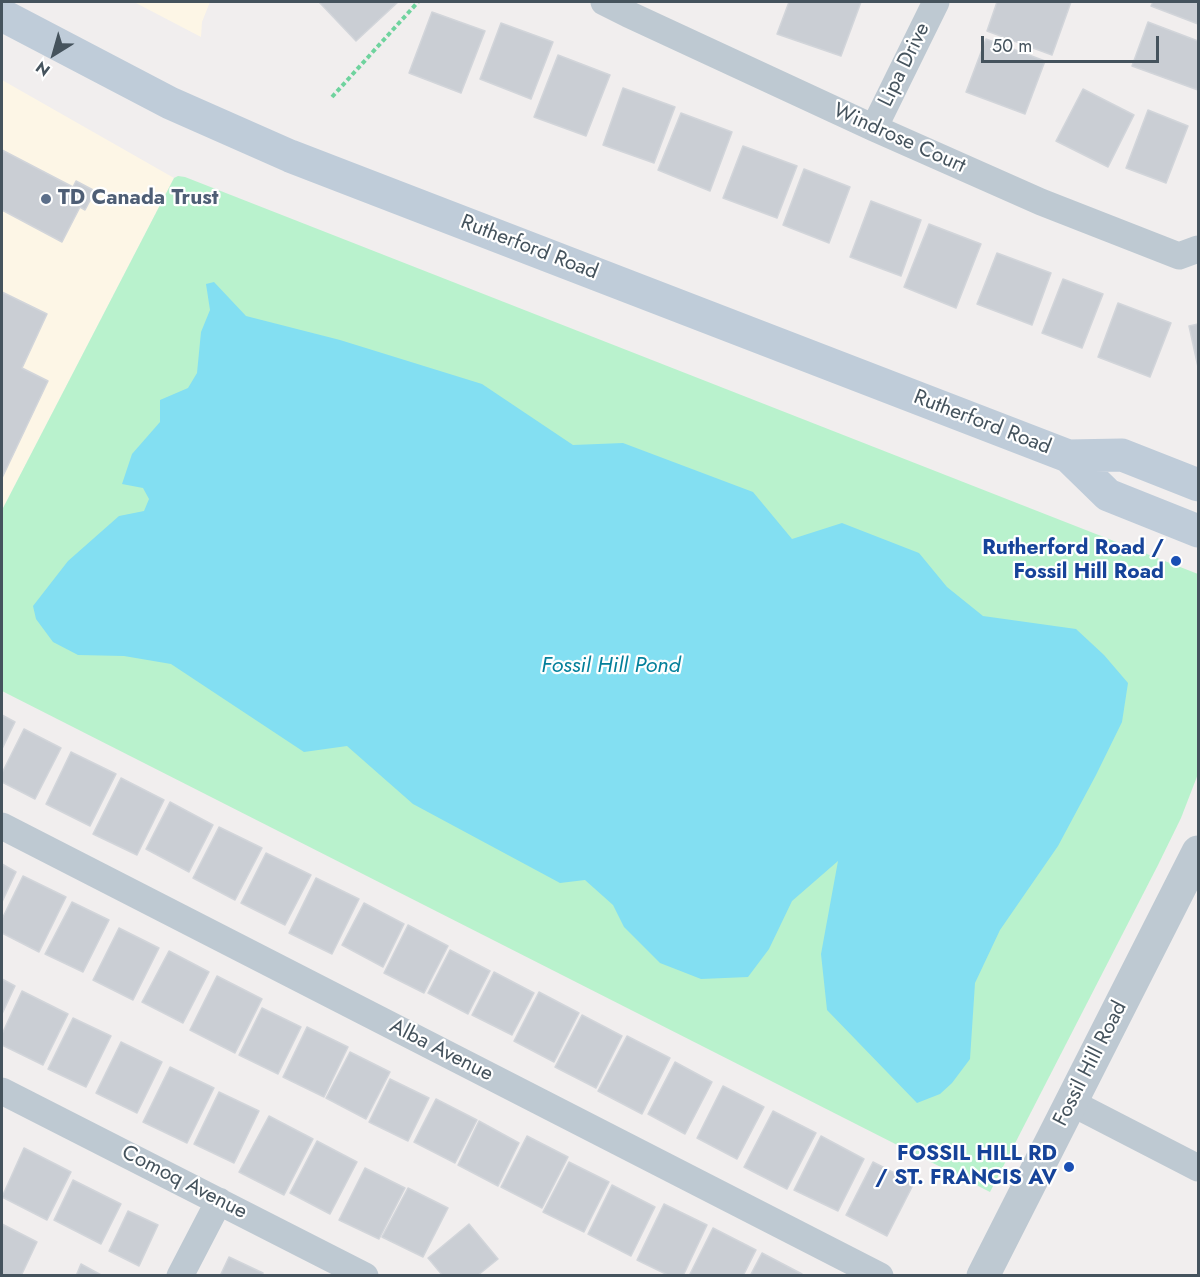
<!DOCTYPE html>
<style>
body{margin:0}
#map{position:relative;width:1200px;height:1277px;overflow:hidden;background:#f1eeee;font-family:Jost,sans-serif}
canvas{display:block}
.frame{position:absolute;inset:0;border:3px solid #45535d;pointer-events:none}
.north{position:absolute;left:24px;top:24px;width:60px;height:60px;-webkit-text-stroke:4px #fff;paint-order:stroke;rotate:217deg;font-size:16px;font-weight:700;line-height:24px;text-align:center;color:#45535d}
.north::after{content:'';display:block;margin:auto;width:21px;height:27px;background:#45535d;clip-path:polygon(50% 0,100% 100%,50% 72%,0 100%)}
.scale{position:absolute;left:981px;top:36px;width:178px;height:27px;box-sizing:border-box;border:3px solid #45535d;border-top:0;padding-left:8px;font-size:18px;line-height:21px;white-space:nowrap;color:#45535d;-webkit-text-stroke:4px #fff;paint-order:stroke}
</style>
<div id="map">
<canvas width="1200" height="1277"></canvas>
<div class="frame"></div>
<div class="north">N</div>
<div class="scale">50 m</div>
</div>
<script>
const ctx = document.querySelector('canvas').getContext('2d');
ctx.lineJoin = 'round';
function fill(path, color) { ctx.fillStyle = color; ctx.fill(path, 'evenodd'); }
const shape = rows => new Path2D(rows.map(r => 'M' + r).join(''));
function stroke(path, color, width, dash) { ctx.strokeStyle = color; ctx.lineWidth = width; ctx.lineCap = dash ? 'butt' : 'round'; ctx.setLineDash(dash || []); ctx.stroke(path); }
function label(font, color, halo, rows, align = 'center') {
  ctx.font = font + ' Jost,sans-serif'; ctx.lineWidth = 4.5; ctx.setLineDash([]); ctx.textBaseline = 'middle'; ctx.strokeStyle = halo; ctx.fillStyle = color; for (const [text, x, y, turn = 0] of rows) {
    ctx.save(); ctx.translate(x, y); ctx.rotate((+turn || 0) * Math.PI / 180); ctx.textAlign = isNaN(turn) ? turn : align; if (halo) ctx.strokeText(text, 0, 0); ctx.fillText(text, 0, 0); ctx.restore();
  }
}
fill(shape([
 [134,2,210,2,202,22,201,37],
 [2,80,174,178,2,510]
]), '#fdf6e6');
fill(shape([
 [178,176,185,177,1198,574,1198,774,1181,818,1158,865,990,1192,2,691,2,510,174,178]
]), '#b9f2cd');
fill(shape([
 [214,282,246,316,340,340,482,384,573,445,623,443,753,492,792,539,842,523,919,553,947,587,983,616,1076,629,1104,655,1128,683,1122,722,1096,775,1058,846,1000,930,975,983,970,1059,952,1083,940,1094,917,1103,827,1010,821,954,838,861,792,901,769,949,748,977,701,979,660,963,624,927,613,905,585,880,560,883,413,804,347,746,304,752,171,664,124,656,78,655,53,642,36,619,33,606,68,561,119,516,144,511,149,499,143,488,122,484,132,454,160,422,160,400,188,388,197,373,201,332,210,310,206,284]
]), '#83dff2');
const building = shape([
 [319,2,398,2,356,41,319,2],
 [789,2,861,2,841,56,777,34,789,2],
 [997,2,1071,2,1052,55,987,31,997,2],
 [1153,2,1198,2,1198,24,1151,6,1153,2],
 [432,12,485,31,461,93,409,73,432,12],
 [1148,22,1198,41,1198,90,1132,66,1148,22],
 [501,23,553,42,531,99,480,79,501,23],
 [986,39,1045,61,1025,114,966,92,986,39],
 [558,55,610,75,586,136,534,117,558,55],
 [623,88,675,107,654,163,603,145,623,88],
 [1083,89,1134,115,1108,167,1056,141,1083,89],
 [1148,110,1188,126,1166,183,1126,168,1148,110],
 [681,113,732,132,710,191,658,170,681,113],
 [743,146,797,166,777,218,723,198,743,146],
 [2,150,73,187,76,181,95,191,85,210,80,207,62,242,2,210,2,150],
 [804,169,850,187,829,243,783,225,804,169],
 [871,201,921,220,901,276,850,257,871,201],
 [929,224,981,244,956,308,904,287,929,224],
 [997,253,1051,273,1032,325,977,304,997,253],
 [1063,279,1103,294,1082,348,1042,333,1063,279],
 [2,292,47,314,22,368,48,381,2,478,2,292],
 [1118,303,1171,323,1150,377,1098,357,1118,303],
 [1198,324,1198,367,1189,326,1198,324],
 [2,715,15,722,2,749,2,715],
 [24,729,61,748,35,799,2,782,2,773,24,729],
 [71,752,116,774,90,826,46,804,71,752],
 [121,778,164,800,137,855,93,834,121,778],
 [170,802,213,825,189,872,146,849,170,802],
 [219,827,262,848,235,900,193,878,219,827],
 [266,853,311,875,285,925,241,903,266,853],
 [2,864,16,872,2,902,2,864],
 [23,876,66,897,39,952,2,933,2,919,23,876],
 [316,878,359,899,332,954,289,933,316,878],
 [72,902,109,920,83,972,45,954,72,902],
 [364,903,404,924,383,967,342,945,364,903],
 [408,925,448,946,424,993,384,973,408,925],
 [119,928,159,948,133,1000,93,980,119,928],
 [450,950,490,971,468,1014,428,993,450,950],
 [169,951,209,972,183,1023,142,1002,169,951],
 [494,972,534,993,512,1035,472,1015,494,972],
 [217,976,262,999,235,1053,190,1030,217,976],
 [2,979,15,986,2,1014,2,979],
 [22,991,68,1014,43,1065,2,1045,2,1034,22,991],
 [539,992,579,1013,554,1062,514,1041,539,992],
 [262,1008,301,1027,278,1074,239,1055,262,1008],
 [582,1015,622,1036,596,1088,555,1067,582,1015],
 [73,1018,111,1036,86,1087,48,1069,73,1018],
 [307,1027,348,1047,324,1097,283,1077,307,1027],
 [627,1036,670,1058,642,1114,598,1091,627,1036],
 [121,1042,162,1062,137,1113,96,1093,121,1042],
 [350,1052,390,1072,366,1119,326,1098,350,1052],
 [675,1062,712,1082,685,1134,648,1114,675,1062],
 [170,1067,214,1088,187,1143,143,1122,170,1067],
 [390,1079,429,1098,408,1141,369,1122,390,1079],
 [723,1086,764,1107,737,1159,697,1138,723,1086],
 [219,1092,259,1111,234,1163,194,1144,219,1092],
 [436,1099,477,1120,455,1163,414,1142,436,1099],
 [773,1111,816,1133,787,1189,744,1167,773,1111],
 [269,1116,313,1139,284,1195,239,1172,269,1116],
 [479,1121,519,1143,498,1186,458,1165,479,1121],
 [527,1136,568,1157,542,1208,501,1187,527,1136],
 [821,1136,864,1159,838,1211,794,1190,821,1136],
 [317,1141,357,1162,330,1214,290,1193,317,1141],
 [24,1148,71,1172,47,1220,2,1197,24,1148],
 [569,1162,609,1182,584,1232,543,1212,569,1162],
 [873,1162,914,1183,887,1236,846,1215,873,1162],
 [365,1168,405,1188,379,1239,339,1220,365,1168],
 [73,1180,121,1204,101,1244,54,1220,73,1180],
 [612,1185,655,1207,631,1256,588,1234,612,1185],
 [408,1188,448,1208,423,1257,382,1237,408,1188],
 [664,1204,707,1225,683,1276,670,1276,637,1260,664,1204],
 [128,1211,158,1225,139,1266,109,1251,128,1211],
 [2,1224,37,1242,21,1276,2,1276,2,1224],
 [469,1224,498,1259,477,1276,443,1276,428,1258,469,1224],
 [713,1228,756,1250,743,1276,689,1276,713,1228],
 [762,1253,802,1274,801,1276,750,1276,762,1253],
 [229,1257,263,1273,262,1276,220,1276,229,1257],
 [81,1264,103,1276,76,1276,81,1264]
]);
fill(building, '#caced4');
stroke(building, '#d2d5da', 1.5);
stroke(shape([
 [332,97,418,2]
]), '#6fd39e', 4, [4.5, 3]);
stroke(shape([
 [604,2,628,14,874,128,1041,202,1179,256,1198,249],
 [874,128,936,2],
 [2,826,880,1276],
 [2,1091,365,1276],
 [1072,1103,1198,1168],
 [180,1276,219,1201]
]), '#bec9d2', 27);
stroke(shape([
 [983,1276,1198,852]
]), '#bec9d2', 33);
stroke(shape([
 [2,15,170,103,290,156,1068,456,1122,455,1198,485],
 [1068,456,1108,495,1198,531]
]), '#bfccd9', 33);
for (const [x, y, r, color] of [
 [46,199,6,"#5c6f8a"],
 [1176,561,6,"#1a4fb4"],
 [1069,1167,6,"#1a4fb4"]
]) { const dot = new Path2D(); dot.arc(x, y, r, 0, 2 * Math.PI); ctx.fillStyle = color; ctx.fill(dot); stroke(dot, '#fff', 2); }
label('21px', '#45535d', '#fff', [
 ["Lipa Drive",905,65,-64],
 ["Windrose Court",899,139,24],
 ["Rutherford Road",529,248,21],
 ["Rutherford Road",982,423,21],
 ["Alba Avenue",441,1051,27],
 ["Fossil Hill Road",1091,1064,-63],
 ["Comoq Avenue",184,1183,27]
]);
label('bold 21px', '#4e5e75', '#fff', [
 ["TD Canada Trust",58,199]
], 'left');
label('bold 21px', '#164399', '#fff', [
 ["Rutherford Road /",1164,549],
 ["Fossil Hill Road",1164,573],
 ["FOSSIL HILL RD",1057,1155],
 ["/ ST. FRANCIS AV",1057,1179]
], 'right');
label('italic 22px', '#04809b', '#fff', [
 ["Fossil Hill Pond",611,667]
]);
</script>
